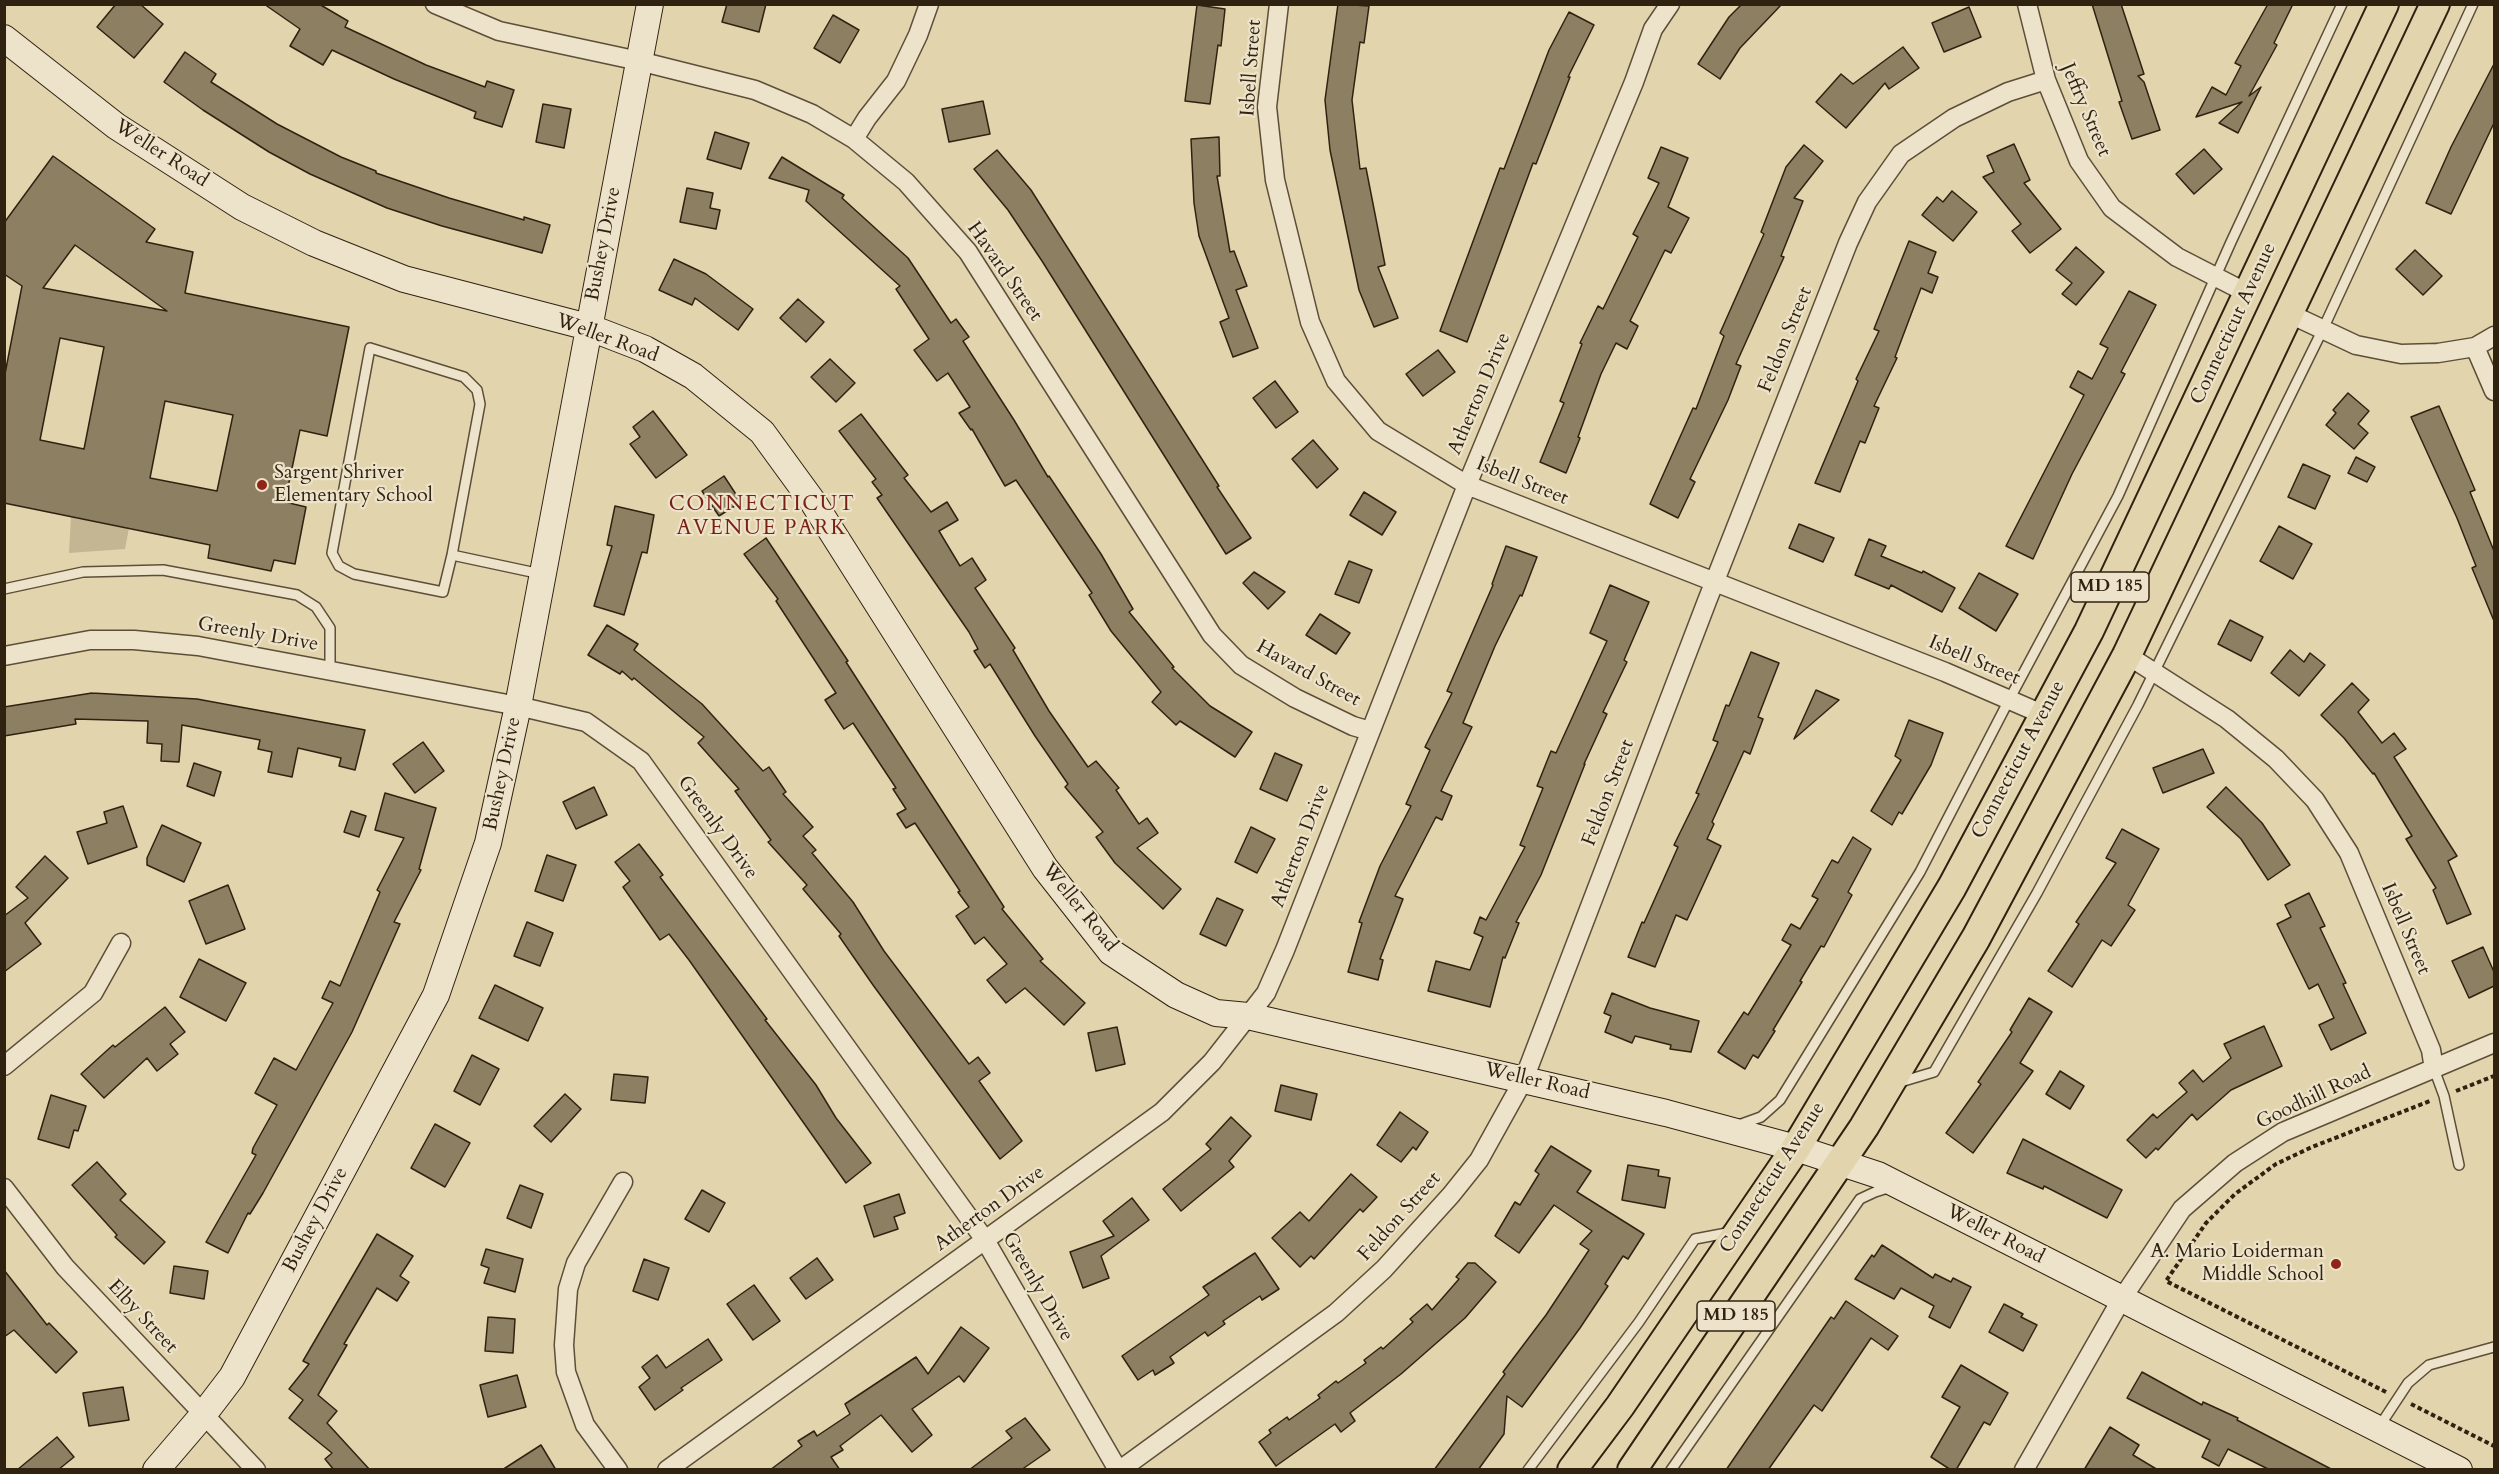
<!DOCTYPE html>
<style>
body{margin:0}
#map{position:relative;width:2499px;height:1474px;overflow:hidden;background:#e2d4ad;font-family:Cardo,serif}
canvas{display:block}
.frame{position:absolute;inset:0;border:6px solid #302211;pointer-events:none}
</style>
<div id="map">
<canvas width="2499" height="1474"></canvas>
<div class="frame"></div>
</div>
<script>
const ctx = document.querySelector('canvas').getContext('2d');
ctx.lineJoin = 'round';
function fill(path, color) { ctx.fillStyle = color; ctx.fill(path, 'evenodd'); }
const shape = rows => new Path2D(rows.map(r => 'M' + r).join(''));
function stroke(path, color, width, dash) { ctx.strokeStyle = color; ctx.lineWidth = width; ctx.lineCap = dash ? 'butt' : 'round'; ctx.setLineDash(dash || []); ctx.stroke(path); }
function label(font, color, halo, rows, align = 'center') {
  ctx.font = font + ' Cardo,serif'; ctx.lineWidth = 4.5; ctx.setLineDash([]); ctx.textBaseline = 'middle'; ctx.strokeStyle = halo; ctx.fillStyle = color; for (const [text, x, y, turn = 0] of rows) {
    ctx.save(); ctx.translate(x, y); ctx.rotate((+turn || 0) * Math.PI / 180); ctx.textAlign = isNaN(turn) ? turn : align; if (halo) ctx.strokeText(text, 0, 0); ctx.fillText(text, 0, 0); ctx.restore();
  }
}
fill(shape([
 [71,516,129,528,125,549,69,553]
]), '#c4b692');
const building = shape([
 [116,4,140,4,163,24,134,58,97,27,116,4],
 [264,4,319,4,348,21,345,27,426,65,485,87,487,81,514,90,502,127,474,118,476,112,394,79,332,50,323,65,290,46,300,29,264,4],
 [727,4,766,4,759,32,722,22,727,4],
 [1338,4,1369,6,1364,43,1360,42,1352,100,1360,169,1366,168,1385,265,1378,267,1398,318,1374,327,1359,290,1330,150,1325,100,1338,4],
 [1742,4,1782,4,1740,48,1720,79,1698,64,1729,17,1742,4],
 [2092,4,2121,4,2144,74,2138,76,2144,82,2160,130,2132,139,2119,102,2122,101,2092,4],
 [2268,4,2293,4,2274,43,2277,45,2249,96,2261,87,2238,133,2219,123,2242,102,2196,117,2212,87,2226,95,2241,66,2235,63,2268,4],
 [1197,5,1225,9,1221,46,1218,45,1210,104,1185,101,1197,5],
 [1969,7,1981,37,1944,52,1932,23,1969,7],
 [1569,12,1594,25,1568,77,1570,77,1536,164,1533,163,1467,342,1440,331,1500,168,1504,169,1549,50,1569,12],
 [833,15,859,30,840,63,814,48,833,15],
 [1903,47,1919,68,1889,89,1885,83,1846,128,1816,102,1841,74,1853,84,1903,47],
 [185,52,216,74,211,82,277,124,341,157,376,171,376,173,449,198,524,220,524,217,550,225,542,253,442,226,387,208,310,174,269,152,203,110,164,82,185,52],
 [2494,64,2494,123,2451,214,2426,203,2451,147,2494,64],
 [983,101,990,134,949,142,942,109,983,101],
 [543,104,571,109,564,148,536,142,543,104],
 [715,132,749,143,741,169,707,159,715,132],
 [1219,137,1220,176,1217,176,1230,252,1234,251,1247,286,1236,290,1258,348,1233,357,1220,322,1229,318,1199,236,1194,203,1191,139,1219,137],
 [2014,144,2030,180,2024,183,2061,229,2030,253,2012,231,2021,224,1983,177,1994,172,1987,156,2014,144],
 [1804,145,1823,161,1794,198,1803,201,1781,256,1784,257,1736,364,1741,366,1728,400,1690,479,1695,482,1678,518,1650,504,1693,408,1696,409,1724,336,1720,333,1764,234,1761,232,1786,167,1804,145],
 [1661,147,1688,158,1668,207,1689,218,1671,253,1665,250,1630,321,1638,326,1627,349,1616,343,1601,374,1578,437,1580,438,1566,473,1540,462,1564,403,1560,401,1582,344,1580,343,1598,306,1603,309,1638,237,1633,234,1659,183,1648,178,1661,147],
 [2204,149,2222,169,2194,194,2176,174,2204,149],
 [997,150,1031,190,1055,228,1219,486,1217,487,1251,538,1226,554,1042,261,1008,210,974,169,997,150],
 [53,156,155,229,146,242,193,252,185,293,349,327,327,436,300,430,285,502,306,507,295,564,274,560,271,571,208,558,210,545,4,503,4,379,22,286,4,274,4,223,53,156],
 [75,245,167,311,43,288,75,245],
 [60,338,104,347,84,449,40,440,60,338],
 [165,401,233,415,217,491,150,478,165,401],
 [782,157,844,195,842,198,908,258,951,323,956,319,969,337,963,341,972,355,1014,420,1048,477,1049,476,1101,554,1133,609,1129,612,1174,667,1172,668,1210,706,1252,732,1235,757,1180,721,1176,725,1152,702,1161,692,1111,631,1089,595,1092,593,1016,480,1005,486,972,429,971,430,959,413,970,407,948,373,937,381,914,350,929,339,896,289,900,286,806,201,809,190,769,178,782,157],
 [687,188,713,193,710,208,720,210,716,229,680,222,687,188],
 [1952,191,1977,212,1953,241,1922,215,1937,197,1943,202,1952,191],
 [1909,241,1936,252,1928,273,1938,277,1932,293,1921,288,1895,357,1897,358,1874,406,1879,408,1865,443,1860,441,1840,492,1815,483,1858,381,1856,379,1879,331,1874,329,1909,241],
 [2076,247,2104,272,2076,305,2062,294,2072,283,2056,270,2076,247],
 [2415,250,2442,276,2423,295,2396,269,2415,250],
 [674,259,706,274,753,309,738,330,695,298,692,305,659,290,674,259],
 [2129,291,2156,305,2121,372,2125,374,2072,474,2033,559,2006,546,2084,395,2070,387,2078,371,2092,379,2108,348,2100,344,2129,291],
 [798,299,824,322,806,342,780,318,798,299],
 [1438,350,1455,372,1423,396,1406,374,1438,350],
 [830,359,855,383,836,402,811,377,830,359],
 [1275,381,1298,412,1276,428,1253,398,1275,381],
 [2348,393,2369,411,2358,424,2368,433,2354,449,2326,425,2336,413,2333,410,2348,393],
 [2439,406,2475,490,2470,492,2494,551,2494,621,2472,568,2476,566,2457,518,2411,417,2439,406],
 [653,411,687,455,656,478,630,444,640,437,633,427,653,411],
 [861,414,908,475,904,478,931,512,947,502,958,520,939,531,960,566,972,558,986,580,975,588,1015,648,1013,650,1049,711,1088,767,1096,761,1119,788,1116,790,1139,824,1147,818,1158,833,1137,848,1181,889,1163,909,1115,863,1096,837,1103,832,1065,787,1068,784,1035,736,990,664,985,668,974,651,978,649,969,632,877,498,882,495,872,482,876,479,839,431,861,414],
 [1313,440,1338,469,1317,488,1292,459,1313,440],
 [2356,457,2375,467,2367,482,2348,473,2356,457],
 [2303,464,2330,476,2315,509,2288,497,2303,464],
 [724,476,741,502,719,516,702,491,724,476],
 [1364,492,1396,512,1382,535,1350,515,1364,492],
 [615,506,654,515,647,553,642,552,624,615,594,606,612,546,607,545,615,506],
 [1799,524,1834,538,1823,562,1789,548,1799,524],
 [2279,526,2312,544,2293,579,2260,561,2279,526],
 [766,538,848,661,846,662,1004,907,1002,909,1043,959,1040,961,1085,1003,1064,1025,1025,988,1006,1003,987,980,1007,964,984,937,975,944,956,916,969,907,958,892,960,891,915,823,906,828,897,814,906,809,893,789,896,788,853,723,844,729,825,700,836,693,776,601,778,599,744,554,766,538],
 [1869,539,1886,546,1881,556,1922,573,1923,571,1955,588,1942,612,1891,585,1889,589,1855,575,1869,539],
 [1506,546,1537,557,1522,596,1520,595,1495,646,1463,723,1472,727,1441,791,1452,796,1442,820,1436,817,1395,896,1403,899,1380,959,1383,960,1378,980,1348,972,1362,923,1359,922,1380,866,1411,806,1406,804,1430,750,1425,747,1452,693,1447,691,1493,585,1492,584,1506,546],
 [1349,561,1372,570,1359,603,1335,594,1349,561],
 [1254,572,1285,592,1268,609,1243,583,1254,572],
 [1979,573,2018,594,1996,631,1959,608,1979,573],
 [1610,585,1649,602,1624,660,1627,662,1603,712,1607,714,1584,764,1585,764,1541,875,1516,922,1519,923,1505,958,1503,957,1490,1007,1428,991,1436,961,1470,970,1483,937,1474,933,1480,917,1486,920,1525,847,1520,845,1543,788,1537,786,1551,751,1556,753,1607,641,1590,633,1610,585],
 [1320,614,1350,633,1336,654,1306,635,1320,614],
 [2230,620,2263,637,2251,661,2218,644,2230,620],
 [607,625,638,644,634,650,702,704,763,771,769,767,786,792,783,794,813,827,803,836,816,850,812,853,853,902,884,951,969,1064,978,1057,990,1073,979,1081,1022,1141,1000,1159,873,985,839,936,841,934,803,889,807,885,768,842,771,840,735,791,739,789,698,743,704,737,634,678,632,680,622,671,620,674,588,655,607,625],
 [2290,650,2304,662,2310,653,2325,665,2299,696,2271,673,2290,650],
 [1751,652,1779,663,1758,717,1763,719,1750,754,1744,751,1712,822,1714,824,1707,839,1721,846,1687,920,1676,915,1655,967,1628,957,1642,922,1644,923,1678,847,1674,845,1699,794,1696,793,1718,742,1713,740,1726,705,1729,706,1751,652],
 [2352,683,2369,700,2358,712,2382,743,2394,733,2406,749,2394,757,2457,856,2448,861,2471,914,2447,924,2433,890,2436,888,2406,839,2412,836,2374,773,2373,774,2344,738,2321,715,2352,683],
 [1816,690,1839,700,1794,739,1816,690],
 [92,693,197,699,365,730,355,770,339,766,341,758,298,748,292,777,268,772,272,752,258,749,260,740,182,725,179,762,161,761,162,744,147,743,148,721,75,719,76,724,4,736,4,707,92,693],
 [1909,720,1943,733,1931,765,1902,814,1899,812,1892,825,1871,811,1901,760,1895,756,1909,720],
 [423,742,444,771,415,793,393,764,423,742],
 [2203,749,2214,773,2163,793,2153,768,2203,749],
 [1275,753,1302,765,1287,801,1260,789,1275,753],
 [194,763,221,772,214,796,187,786,194,763],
 [594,787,607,815,576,829,563,802,594,787],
 [2226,787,2262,823,2290,865,2268,880,2241,839,2207,807,2226,787],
 [385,793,436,808,419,869,421,870,394,922,400,924,352,1032,263,1193,250,1214,248,1213,228,1253,206,1242,256,1155,252,1153,253,1148,277,1105,255,1093,274,1058,296,1070,333,1003,322,998,330,981,340,986,380,892,377,890,404,838,375,830,385,793],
 [123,806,137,847,88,864,77,832,107,823,104,812,123,806],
 [351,811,366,816,359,837,344,832,351,811],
 [162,825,201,843,184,882,147,865,147,858,162,825],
 [1251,827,1275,839,1257,873,1235,862,1251,827],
 [2122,829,2159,849,2128,905,2135,910,2111,946,2102,940,2072,987,2048,971,2079,924,2076,922,2116,863,2106,858,2122,829],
 [1853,837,1871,849,1848,892,1852,895,1824,947,1821,946,1800,981,1802,982,1773,1030,1775,1031,1758,1058,1753,1055,1745,1069,1718,1052,1744,1012,1748,1015,1791,945,1782,940,1791,924,1800,929,1818,899,1812,896,1832,860,1838,863,1853,837],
 [639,844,663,875,660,877,767,1019,765,1020,816,1085,836,1118,871,1163,846,1183,689,960,669,934,660,940,623,887,630,881,615,862,639,844],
 [547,855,576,865,563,901,535,891,547,855],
 [45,856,68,878,25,923,41,944,4,972,4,916,28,898,16,887,45,856],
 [228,885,245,929,206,944,189,901,228,885],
 [2309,893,2325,926,2320,928,2346,983,2343,984,2366,1033,2331,1050,2319,1025,2334,1018,2318,984,2309,989,2277,924,2291,917,2285,905,2309,893],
 [1217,898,1243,910,1226,946,1200,934,1217,898],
 [527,922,553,933,540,966,514,956,527,922],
 [2483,947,2494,972,2494,986,2469,998,2452,961,2483,947],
 [199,959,246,983,226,1021,180,997,199,959],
 [495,985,543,1008,528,1041,479,1018,495,985],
 [1612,993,1650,1008,1699,1021,1691,1052,1670,1049,1671,1045,1635,1036,1632,1043,1605,1032,1611,1016,1604,1013,1612,993],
 [2029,998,2052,1012,2020,1063,2033,1071,1973,1153,1946,1133,1981,1084,1978,1082,2012,1032,2010,1030,2029,998],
 [165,1007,185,1032,170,1044,178,1054,157,1071,147,1058,104,1098,81,1074,113,1045,115,1047,165,1007],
 [2264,1026,2282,1066,2231,1090,2197,1120,2192,1114,2158,1150,2156,1148,2146,1158,2127,1140,2153,1114,2157,1118,2187,1092,2179,1083,2193,1070,2203,1082,2231,1058,2224,1044,2264,1026],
 [1117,1027,1125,1064,1096,1071,1088,1033,1117,1027],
 [472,1055,499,1069,480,1105,454,1091,472,1055],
 [2060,1071,2084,1086,2070,1109,2046,1094,2060,1071],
 [614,1074,648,1077,645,1103,611,1100,614,1074],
 [1281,1085,1317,1094,1311,1120,1275,1111,1281,1085],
 [565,1094,581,1109,551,1142,534,1126,565,1094],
 [51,1095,86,1106,78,1131,74,1130,69,1148,38,1139,51,1095],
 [1400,1112,1428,1132,1416,1150,1413,1147,1401,1162,1377,1145,1400,1112],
 [1231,1117,1251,1136,1229,1161,1234,1167,1181,1211,1163,1189,1211,1149,1206,1144,1231,1117],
 [435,1124,470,1143,445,1187,411,1168,435,1124],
 [2023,1139,2122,1190,2107,1218,2044,1186,2043,1189,2007,1173,2023,1139],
 [1551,1146,1591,1171,1577,1192,1644,1234,1628,1259,1623,1256,1605,1284,1608,1286,1580,1328,1522,1407,1507,1396,1504,1434,1478,1470,1434,1470,1505,1374,1503,1372,1546,1315,1589,1250,1580,1244,1592,1231,1554,1205,1519,1253,1495,1236,1515,1202,1520,1205,1539,1174,1535,1171,1551,1146],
 [97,1162,126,1194,120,1200,165,1242,144,1264,115,1237,117,1235,72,1185,97,1162],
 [1628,1165,1659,1170,1658,1176,1670,1178,1665,1208,1622,1200,1628,1165],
 [1351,1174,1377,1197,1363,1212,1360,1209,1314,1259,1311,1256,1300,1267,1272,1238,1300,1212,1309,1221,1351,1174],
 [520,1185,543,1194,531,1228,507,1218,520,1185],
 [702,1190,725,1203,709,1232,685,1219,702,1190],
 [899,1194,905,1213,894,1217,898,1229,874,1237,864,1206,899,1194],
 [1132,1198,1149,1220,1101,1256,1109,1278,1083,1288,1070,1252,1114,1236,1103,1221,1132,1198],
 [377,1234,413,1256,400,1276,409,1282,397,1301,377,1288,344,1344,347,1345,318,1395,337,1411,327,1423,370,1470,334,1470,325,1459,332,1453,289,1418,303,1400,289,1389,309,1364,303,1361,377,1234],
 [1882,1245,1933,1278,1935,1274,1951,1282,1953,1278,1971,1287,1950,1328,1929,1317,1934,1306,1901,1288,1894,1299,1855,1279,1872,1255,1874,1257,1882,1245],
 [486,1249,523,1259,515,1292,484,1283,489,1268,481,1265,486,1249],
 [1255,1253,1279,1289,1262,1300,1260,1296,1223,1321,1225,1324,1208,1336,1205,1332,1170,1357,1174,1363,1155,1375,1153,1370,1138,1380,1122,1356,1209,1295,1203,1287,1255,1253],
 [817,1258,833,1280,806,1299,790,1278,817,1258],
 [644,1259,669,1268,658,1300,633,1291,644,1259],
 [1468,1263,1475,1263,1496,1282,1465,1318,1401,1374,1350,1413,1355,1421,1341,1432,1335,1424,1276,1466,1259,1442,1271,1433,1269,1430,1287,1417,1289,1420,1320,1398,1318,1395,1336,1381,1338,1383,1366,1363,1364,1360,1381,1347,1383,1349,1413,1322,1410,1319,1427,1304,1432,1310,1459,1279,1456,1277,1468,1263],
 [174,1266,208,1271,204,1299,170,1293,174,1266],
 [4,1270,47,1325,49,1323,77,1352,56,1373,14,1330,4,1337,4,1270],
 [754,1285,780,1321,753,1340,727,1304,754,1285],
 [1846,1301,1898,1336,1888,1350,1871,1338,1822,1411,1814,1405,1768,1470,1726,1470,1831,1317,1834,1319,1846,1301],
 [2004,1304,2023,1314,2021,1317,2037,1325,2023,1351,1989,1332,2004,1304],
 [488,1317,515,1319,513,1353,485,1351,488,1317],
 [961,1327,989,1348,964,1382,959,1376,912,1409,932,1435,912,1452,881,1415,840,1446,843,1450,831,1457,840,1470,770,1470,802,1446,798,1441,814,1431,817,1436,850,1414,845,1404,916,1357,928,1374,961,1327],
 [708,1339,722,1360,681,1388,683,1390,655,1410,639,1387,650,1378,642,1367,657,1355,666,1368,708,1339],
 [1961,1365,2008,1393,1990,1425,1984,1422,1956,1470,1951,1470,1931,1457,1960,1407,1942,1397,1961,1365],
 [2142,1372,2202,1405,2203,1402,2238,1418,2237,1420,2333,1470,2270,1470,2228,1449,2219,1466,2202,1457,2210,1440,2127,1398,2142,1372],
 [517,1375,526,1407,488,1417,480,1385,517,1375],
 [123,1387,129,1420,89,1426,83,1393,123,1387],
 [1025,1418,1050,1450,1021,1470,969,1470,1012,1438,1006,1431,1025,1418],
 [2110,1427,2139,1445,2133,1455,2158,1470,2084,1470,2110,1427],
 [57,1437,74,1457,58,1470,17,1470,57,1437],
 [541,1445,556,1470,502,1470,541,1445]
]);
fill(building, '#8d7f62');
stroke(building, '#302211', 1.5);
const lane = shape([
 [370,348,464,377,477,390,480,404,452,555,443,592,354,574,339,566,332,553,370,348],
 [452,555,541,574],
 [4,589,83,572,163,570,297,595,316,607,330,628,330,671],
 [2434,1069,2444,1096,2459,1165],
 [1897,1083,1934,1072,2037,893,2138,705,2323,329,2473,4],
 [1736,1126,1761,1117,1780,1100,1920,872,2009,700,2118,496,2231,242,2342,4],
 [2379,1427,2408,1383,2429,1365,2494,1347],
 [1528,1470,1639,1322,1695,1239,1732,1232],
 [1671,1470,1860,1199,1875,1192,1891,1187]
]);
const street = shape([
 [435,4,499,31,639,61,755,90,812,114,854,139,906,182,968,252,1212,635,1241,665,1295,698,1353,726,1370,731],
 [1279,4,1267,107,1275,180,1310,322,1336,381,1378,431,1467,485,1945,672,2042,714],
 [2027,4,2046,80,2079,161,2112,208,2177,257,2249,294],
 [854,139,867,118,896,81,918,35,929,4],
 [2290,314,2356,345,2401,354,2438,353,2475,347,2494,336],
 [2475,347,2494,391],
 [2127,655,2227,719,2276,759,2315,800,2349,853,2431,1050,2434,1069],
 [4,656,90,640,134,640,198,646,518,706,586,722,641,761,985,1240,1118,1470],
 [4,1066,93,993,121,943],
 [4,1188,65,1267,256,1470],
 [618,1470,585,1425,566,1372,564,1345,568,1289,576,1263,623,1182],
 [667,1470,1162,1112,1212,1062,1266,993,1285,950,1467,485,1634,82,1653,29,1670,4],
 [1120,1470,1336,1313,1384,1269,1451,1195,1479,1160,1524,1079,1707,601,1848,243,1867,202,1901,154,1954,118,2008,92,2046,80],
 [2024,1470,2121,1300,2182,1209,2235,1163,2283,1132,2494,1043]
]);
const secondary = shape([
 [4,38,116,126,242,207,314,243,404,279,588,327,645,349,693,376,762,432,813,502,1045,868,1111,952,1176,995,1216,1013,1248,1016,1666,1113,1796,1148,1878,1175,2459,1470],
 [156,1470,203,1415,232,1377,436,995,488,843,518,706,650,4]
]);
const primary = shape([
 [1572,1470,1620,1406,1796,1148,1952,887,2089,631,2384,4],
 [1632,1470,1864,1127,1976,938,2127,655,2435,4]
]);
stroke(lane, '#5c4e38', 12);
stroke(street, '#5c4e38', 21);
stroke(secondary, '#302211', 28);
stroke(primary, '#302211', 32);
stroke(shape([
 [2456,1091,2494,1076],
 [2386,1392,2166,1281,2206,1223,2235,1194,2276,1164,2312,1147,2430,1101],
 [2411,1404,2494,1446]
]), '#302211', 4, [4.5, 3]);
stroke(lane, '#ece3ca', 9);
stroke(street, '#ece3ca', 18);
stroke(secondary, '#ece3ca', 26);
stroke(primary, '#e2d4ad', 28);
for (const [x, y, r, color] of [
 [262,485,6,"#8f2418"],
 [2336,1264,6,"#8f2418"]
]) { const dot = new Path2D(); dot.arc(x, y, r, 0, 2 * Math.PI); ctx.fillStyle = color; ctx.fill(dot); stroke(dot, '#ece3ca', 2); }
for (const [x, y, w] of [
 [2110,587,78],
 [1736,1316,78]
]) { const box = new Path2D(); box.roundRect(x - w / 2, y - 15, w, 30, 4.5); ctx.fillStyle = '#ece3ca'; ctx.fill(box); stroke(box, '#302211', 1.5); }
label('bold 18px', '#302211', null, [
 ["MD 185",2110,587],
 ["MD 185",1736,1316]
]);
label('20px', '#302211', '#ece3ca', [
 ["Isbell Street",1252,68,-86],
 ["Jeffry Street",2085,110,67],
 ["Weller Road",161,154,33],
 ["Bushey Drive",604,244,-79],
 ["Havard Street",1004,272,55],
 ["Connecticut Avenue",2234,324,-65],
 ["Weller Road",607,339,20],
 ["Feldon Street",1786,340,-68],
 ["Atherton Drive",1480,394,-67],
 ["Isbell Street",1522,482,22],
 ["Greenly Drive",258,635,10],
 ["Isbell Street",1974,661,23],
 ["Havard Street",1308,674,29],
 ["Connecticut Avenue",2019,760,-62],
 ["Bushey Drive",503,774,-78],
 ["Feldon Street",1609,793,-69],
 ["Greenly Drive",717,828,54],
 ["Atherton Drive",1301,846,-69],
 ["Weller Road",1079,908,51],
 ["Isbell Street",2405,929,67],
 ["Weller Road",1537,1082,13],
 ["Goodhill Road",2314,1098,-25],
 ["Connecticut Avenue",1773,1178,-57],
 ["Atherton Drive",990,1209,-36],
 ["Feldon Street",1400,1217,-48],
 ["Bushey Drive",316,1220,-62],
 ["Weller Road",1995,1235,27],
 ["Greenly Drive",1037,1287,60],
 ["Elby Street",142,1317,47]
]);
label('20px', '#302211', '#ece3ca', [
 ["Sargent Shriver",274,473],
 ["Elementary School",274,496],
 ["A. Mario Loiderman",2324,1252,"right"],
 ["Middle School",2324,1275,"right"]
], 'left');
ctx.letterSpacing = '1.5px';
label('21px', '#7a1f14', '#ece3ca', [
 ["CONNECTICUT",762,505],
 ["AVENUE PARK",762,529]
]);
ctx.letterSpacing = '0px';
</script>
